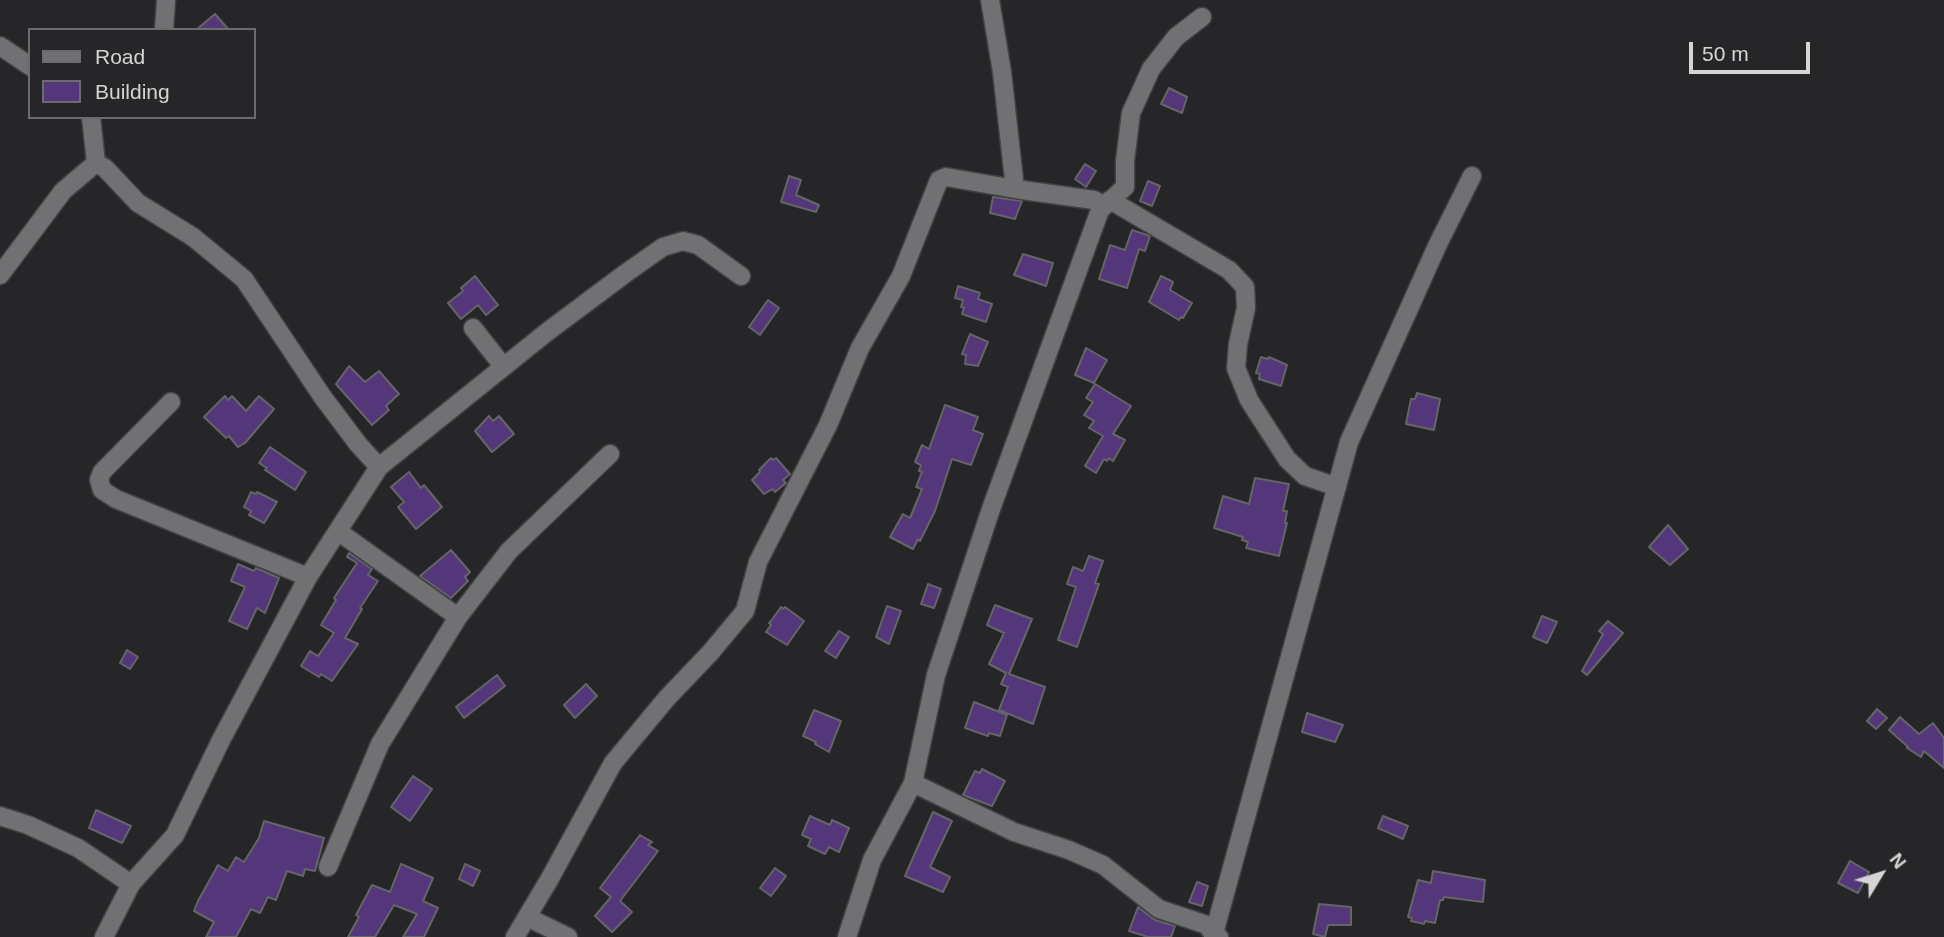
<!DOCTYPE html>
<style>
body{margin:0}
#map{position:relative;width:1944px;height:937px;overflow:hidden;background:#262528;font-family:Helvetica,sans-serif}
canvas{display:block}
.legend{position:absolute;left:28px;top:28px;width:228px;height:91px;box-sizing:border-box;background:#262528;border:2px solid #6c6b6e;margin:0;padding:9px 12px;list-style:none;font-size:21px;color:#d5d5d6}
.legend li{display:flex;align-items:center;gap:14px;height:35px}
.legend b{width:35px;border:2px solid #6c6b6e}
.north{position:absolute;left:1846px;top:839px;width:70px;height:70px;-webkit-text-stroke:5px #262528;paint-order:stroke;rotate:52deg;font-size:19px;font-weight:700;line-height:28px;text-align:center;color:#d5d5d6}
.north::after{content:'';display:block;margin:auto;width:24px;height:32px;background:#d5d5d6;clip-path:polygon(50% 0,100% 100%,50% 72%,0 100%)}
.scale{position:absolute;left:1689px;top:42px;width:121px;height:32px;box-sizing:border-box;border:4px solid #d5d5d6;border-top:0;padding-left:9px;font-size:21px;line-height:24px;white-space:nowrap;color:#d5d5d6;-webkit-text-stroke:5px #262528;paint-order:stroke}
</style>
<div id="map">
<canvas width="1944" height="937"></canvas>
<ul class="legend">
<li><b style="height:9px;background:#717073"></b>Road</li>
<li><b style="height:19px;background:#54377a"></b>Building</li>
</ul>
<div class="north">N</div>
<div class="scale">50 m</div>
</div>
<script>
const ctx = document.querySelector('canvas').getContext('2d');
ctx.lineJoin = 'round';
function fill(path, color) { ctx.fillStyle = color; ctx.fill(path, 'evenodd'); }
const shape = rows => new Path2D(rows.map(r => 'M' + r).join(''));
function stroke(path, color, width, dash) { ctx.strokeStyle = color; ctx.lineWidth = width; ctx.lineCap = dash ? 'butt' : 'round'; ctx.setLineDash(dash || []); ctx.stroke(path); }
const building = shape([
 [215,14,229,30,196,30,215,14],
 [1169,88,1187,97,1182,113,1161,104,1169,88],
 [1085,164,1096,171,1086,187,1075,179,1085,164],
 [789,176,801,180,796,195,819,205,816,212,781,202,789,176],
 [1148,181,1160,186,1152,206,1140,201,1148,181],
 [993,197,1022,201,1015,219,990,213,993,197],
 [1132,230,1150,236,1145,251,1139,249,1127,288,1099,279,1110,245,1125,250,1132,230],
 [1023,254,1053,263,1046,286,1014,275,1023,254],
 [475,276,498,305,486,315,478,305,461,319,448,303,463,291,461,288,475,276],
 [1161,276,1173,282,1170,290,1192,303,1183,318,1181,317,1179,320,1149,302,1161,276],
 [958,286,980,293,978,299,992,304,986,322,962,314,964,308,961,307,963,300,955,298,958,286],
 [768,300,779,308,760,335,749,327,768,300],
 [970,334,988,342,978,366,965,364,966,355,962,354,970,334],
 [1086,348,1107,360,1094,383,1075,375,1086,348],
 [1261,357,1268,359,1269,357,1287,365,1281,386,1259,379,1260,374,1256,373,1261,357],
 [349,366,365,382,379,371,399,394,386,406,389,410,372,425,336,384,349,366],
 [1095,384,1131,406,1113,434,1125,440,1113,461,1109,458,1107,461,1104,459,1096,473,1085,466,1103,436,1089,428,1094,421,1084,415,1093,402,1086,398,1095,384],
 [1417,393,1440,399,1434,430,1406,424,1411,399,1415,399,1417,393],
 [225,396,228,400,232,396,246,411,259,396,274,409,245,443,238,447,229,436,226,438,204,417,225,396],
 [945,405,978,417,973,430,983,434,971,465,952,459,935,511,920,541,918,539,913,549,890,537,903,514,910,518,922,489,916,487,922,472,919,471,921,465,915,462,922,445,929,449,945,405],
 [489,416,493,421,499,416,514,434,492,452,475,431,489,416],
 [270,447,306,472,295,490,265,470,267,468,259,463,270,447],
 [771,458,773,460,776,458,790,474,783,480,786,483,775,492,773,489,764,494,752,480,760,472,759,470,771,458],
 [409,472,421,488,424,485,442,507,416,529,398,507,404,502,391,487,409,472],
 [1255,478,1289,484,1283,511,1287,511,1285,523,1287,523,1279,556,1246,548,1248,542,1242,540,1243,537,1214,528,1223,496,1249,504,1255,478],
 [251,492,256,494,257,492,277,502,264,523,249,515,251,511,244,507,251,492],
 [1668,525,1688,549,1670,565,1649,547,1668,525],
 [451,550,470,572,465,577,468,581,451,598,420,576,451,550],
 [349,553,372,569,368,575,378,581,360,608,362,609,345,638,358,644,332,681,321,674,319,677,301,666,310,651,318,656,334,633,321,625,336,600,334,598,357,563,347,557,349,553],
 [1089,556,1103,561,1095,583,1099,584,1077,647,1058,640,1076,587,1067,584,1073,567,1083,571,1089,556],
 [238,564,254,571,256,568,279,578,265,613,257,608,247,629,229,621,245,587,231,581,238,564],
 [928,584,941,589,934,608,921,604,928,584],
 [995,605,1032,619,1009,674,1045,687,1033,724,999,710,1008,687,1001,684,1006,673,989,664,1004,633,987,625,995,605],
 [887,606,901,611,889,644,876,637,887,606],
 [781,607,783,609,785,607,804,621,787,645,766,632,771,625,769,623,771,621,781,607],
 [1542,616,1557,622,1547,643,1533,637,1542,616],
 [1608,621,1623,633,1587,675,1582,671,1603,634,1599,631,1608,621],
 [839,631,849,637,836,658,825,651,839,631],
 [127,650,138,657,130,669,120,663,127,650],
 [497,675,505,686,464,718,456,707,497,675],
 [586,684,597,696,575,718,564,705,586,684],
 [974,702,1007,715,1000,736,989,733,988,736,965,728,974,702],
 [1877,709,1887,718,1876,729,1867,721,1877,709],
 [814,710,841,721,829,752,815,744,816,742,803,736,814,710],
 [1307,713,1343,725,1335,742,1302,732,1307,713],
 [1900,717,1919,734,1933,723,1944,738,1944,768,1924,751,1921,757,1907,748,1908,747,1889,730,1900,717],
 [982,769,1005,781,992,806,963,795,975,771,980,773,982,769],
 [413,776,432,789,410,821,391,807,413,776],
 [96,810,131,826,122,843,89,828,96,810],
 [933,812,952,821,930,867,950,877,943,892,905,876,933,812],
 [810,816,830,825,832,820,849,828,839,852,829,847,825,854,808,846,811,839,802,835,810,816],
 [1383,816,1408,826,1403,839,1378,828,1383,816],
 [264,821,324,838,315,871,305,869,303,876,287,871,276,900,268,897,260,913,251,909,236,937,206,937,214,922,194,911,198,901,218,865,228,871,236,857,244,862,259,838,264,821],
 [640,835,652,842,648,845,658,851,620,901,632,912,612,932,595,916,611,897,600,888,640,835],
 [1850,861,1869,872,1858,893,1838,883,1850,861],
 [401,864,433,878,423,901,438,908,424,937,403,937,417,914,394,905,375,937,348,937,359,917,356,915,372,885,390,892,401,864],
 [465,864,480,871,473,886,459,879,465,864],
 [775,868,786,876,771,896,760,888,775,868],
 [1433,871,1485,880,1483,902,1444,897,1443,900,1440,900,1435,923,1425,921,1424,924,1411,921,1412,918,1408,917,1418,880,1431,883,1433,871],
 [1197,882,1208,886,1202,906,1189,902,1197,882],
 [1319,904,1351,907,1351,925,1328,925,1325,937,1313,934,1319,904],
 [1138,907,1155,920,1175,926,1171,937,1148,937,1129,931,1138,907]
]);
fill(building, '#54377a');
stroke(building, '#656467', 2);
const street = shape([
 [990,0,1002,72,1015,189],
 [164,30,166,0],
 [0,46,30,66],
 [91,117,96,163],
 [1110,200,1229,270,1245,287,1246,308,1238,344,1236,368,1249,400,1287,459,1305,476,1337,487],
 [0,275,63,191,96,163,105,168,138,203,193,237,244,279,322,396,358,444,379,467],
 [473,328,503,366],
 [171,402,102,472,99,480,102,490,116,499,308,577],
 [458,617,509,551,610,454],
 [913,783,1014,832,1069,850,1103,865,1159,909,1207,925,1214,935,1219,937],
 [0,816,28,825,78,848,131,884],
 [328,867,380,744,458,617,339,532],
 [527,917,568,937],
 [104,937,131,884,175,835,221,740,308,577,379,467,547,332,626,273,663,247,683,241,698,245,741,276],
 [515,937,549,880,613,763,667,698,710,653,745,611,758,562,828,425,860,348,901,276,939,180,946,177,1015,189,1094,200,1099,203,1100,210],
 [847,937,872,860,913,783,936,675,991,509,1100,210,1125,187,1125,161,1131,113,1151,69,1176,37,1202,17],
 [1213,937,1349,442,1438,244,1472,176]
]);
stroke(street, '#424244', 21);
stroke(street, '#717073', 18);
</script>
